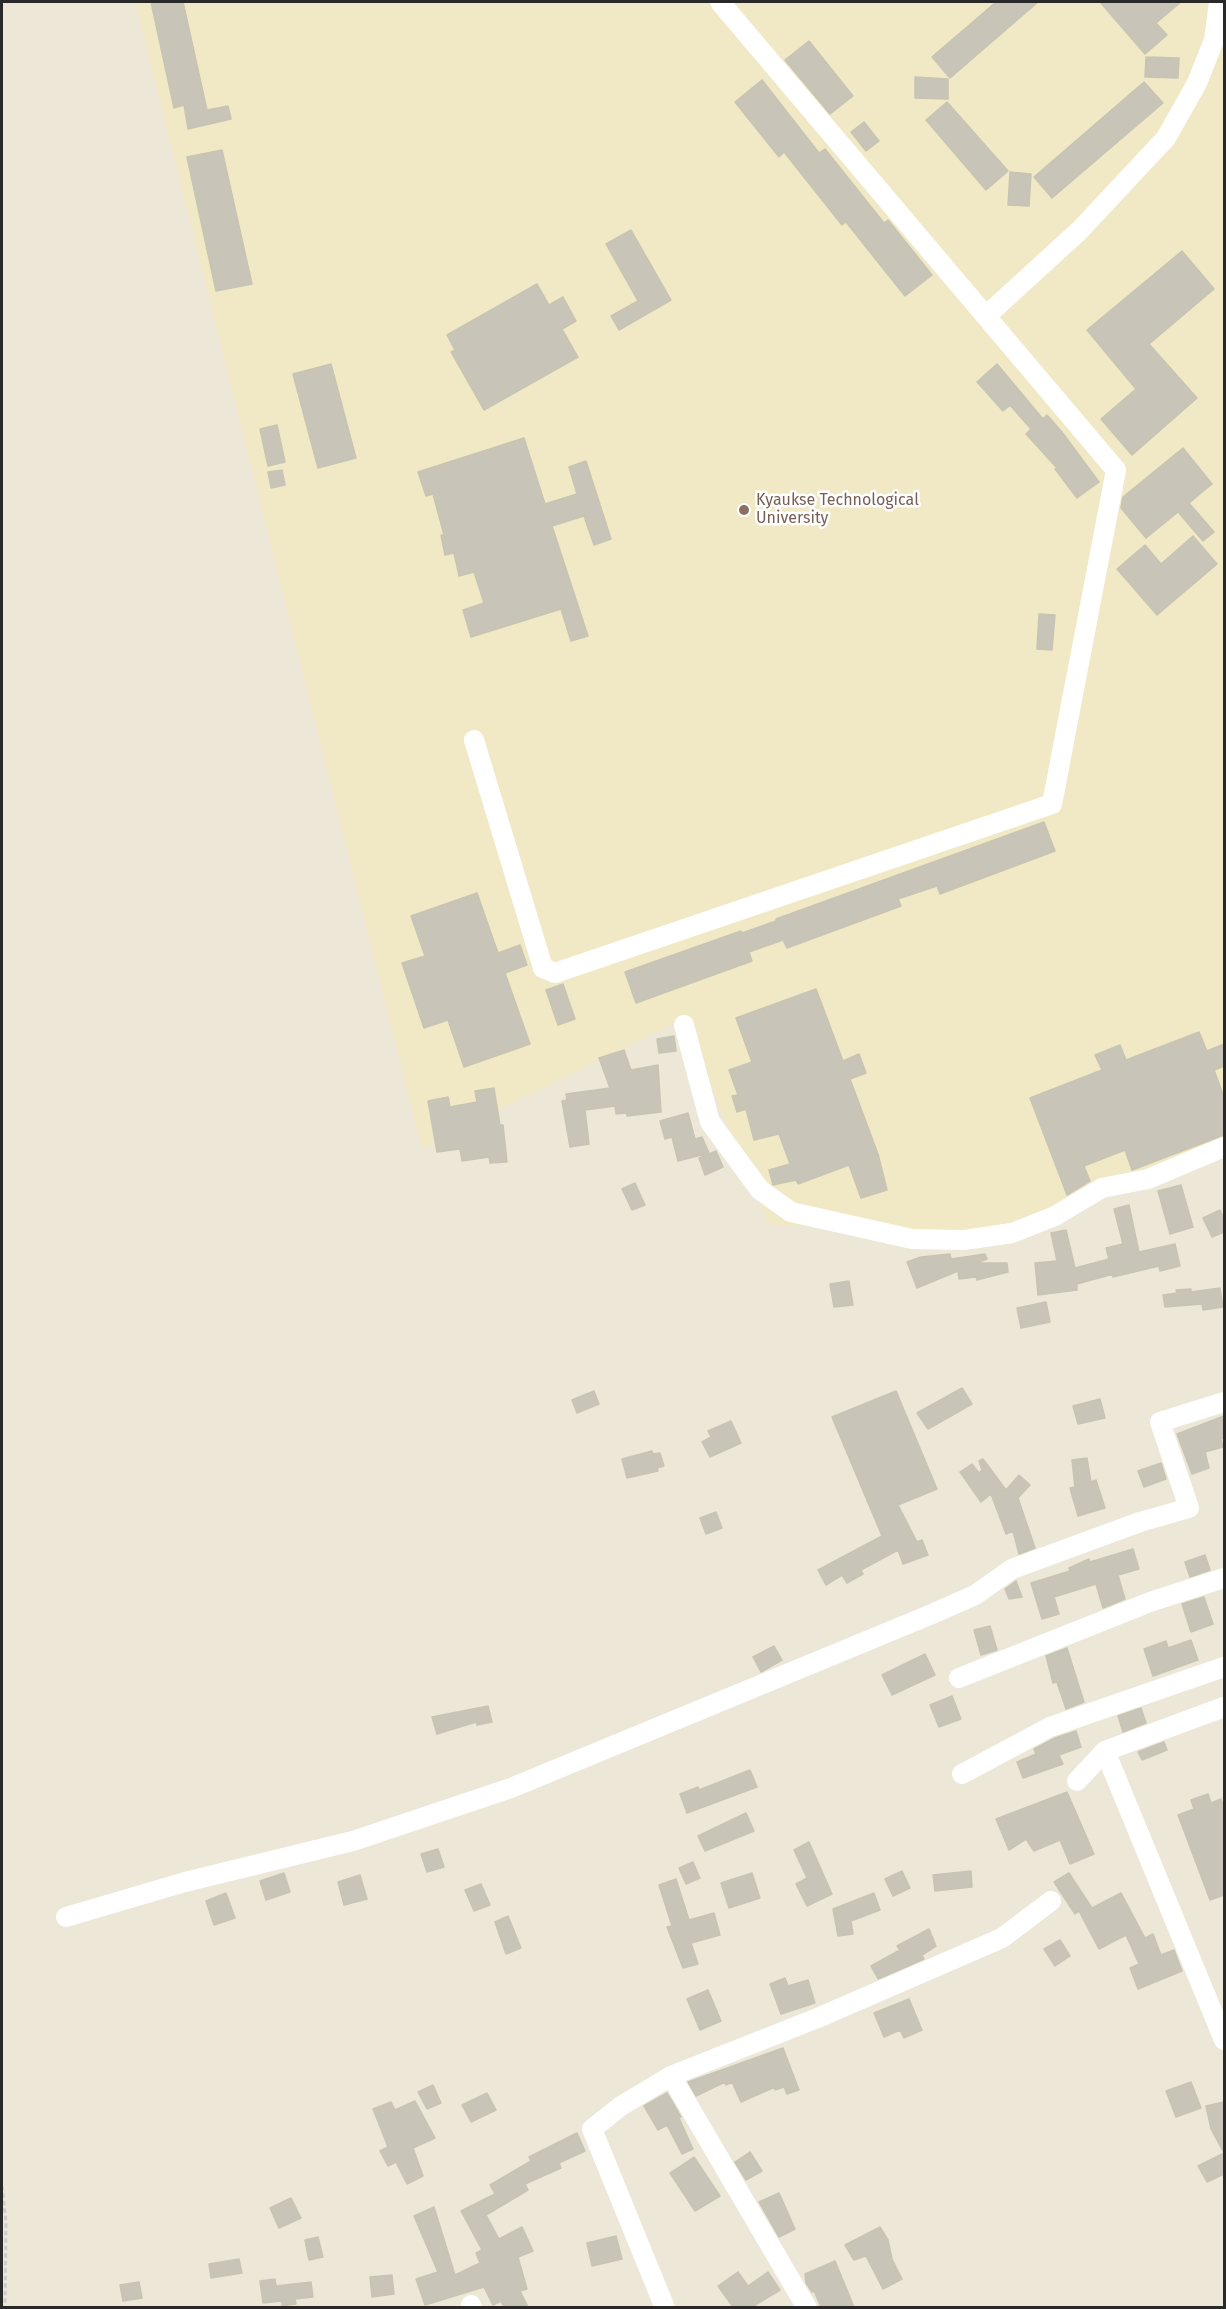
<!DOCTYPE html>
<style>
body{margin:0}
#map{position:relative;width:1226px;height:2309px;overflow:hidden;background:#ede7d8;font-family:"Fira Sans",sans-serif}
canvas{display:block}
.frame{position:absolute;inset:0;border:3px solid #292929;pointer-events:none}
</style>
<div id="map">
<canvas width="1226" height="2309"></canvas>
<div class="frame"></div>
</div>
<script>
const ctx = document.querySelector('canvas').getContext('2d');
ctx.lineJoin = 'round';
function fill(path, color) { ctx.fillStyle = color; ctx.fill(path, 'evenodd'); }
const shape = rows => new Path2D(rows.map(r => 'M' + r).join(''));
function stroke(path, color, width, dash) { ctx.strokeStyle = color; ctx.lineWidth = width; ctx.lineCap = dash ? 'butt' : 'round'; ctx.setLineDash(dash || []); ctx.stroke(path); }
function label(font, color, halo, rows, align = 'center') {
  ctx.font = font + ' "Fira Sans",sans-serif'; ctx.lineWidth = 5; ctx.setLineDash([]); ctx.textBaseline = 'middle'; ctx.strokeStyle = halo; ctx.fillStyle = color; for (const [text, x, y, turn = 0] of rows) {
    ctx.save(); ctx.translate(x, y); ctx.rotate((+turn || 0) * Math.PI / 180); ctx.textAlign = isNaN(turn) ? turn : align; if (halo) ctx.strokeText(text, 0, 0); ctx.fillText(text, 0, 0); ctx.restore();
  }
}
fill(shape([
 [135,2,1224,2,1224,1151,999,1240,768,1224,683,1019,422,1148]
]), '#f1e9c6');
const building = shape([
 [151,2,183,2,207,110,228,106,231,119,188,129,184,105,174,108,151,2],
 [996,2,1038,2,950,78,932,57,996,2],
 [1100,2,1181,2,1156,23,1167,35,1145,54,1100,2],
 [809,41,853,96,830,114,785,60,809,41],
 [1146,57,1179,58,1178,78,1145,77,1146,57],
 [915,77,948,79,948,99,915,98,915,77],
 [762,80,819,153,825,149,884,223,888,220,932,275,905,296,846,222,842,225,784,152,779,157,735,102,762,80],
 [1144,82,1163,103,1052,198,1034,177,1144,82],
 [947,102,1008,171,986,190,926,120,947,102],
 [864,122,879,141,866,151,851,132,864,122],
 [222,150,252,284,216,291,187,157,222,150],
 [1010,172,1031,174,1029,206,1008,205,1010,172],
 [631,230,671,300,619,330,611,316,638,301,606,244,631,230],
 [1182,251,1214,289,1149,344,1197,398,1132,455,1101,419,1136,389,1087,330,1182,251],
 [537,284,549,305,563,297,576,321,562,329,578,357,484,410,451,352,455,350,447,335,537,284],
 [331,364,356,458,318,468,293,374,331,364],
 [997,364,1043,419,1047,415,1062,432,1099,482,1077,498,1055,469,1057,468,1026,434,1031,429,1010,405,1003,411,977,382,997,364],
 [277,425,285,462,268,466,260,429,277,425],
 [524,438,545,504,577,494,569,467,586,461,611,539,594,545,584,516,552,526,588,636,571,641,561,609,471,637,463,610,484,603,474,572,459,576,454,553,445,555,441,535,444,535,433,494,426,496,418,472,524,438],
 [1183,448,1212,484,1189,503,1214,532,1203,541,1178,512,1146,538,1121,508,1123,497,1183,448],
 [282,470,285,485,271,488,268,472,282,470],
 [1193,536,1217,564,1157,615,1117,569,1145,545,1161,564,1193,536],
 [1039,614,1055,615,1052,650,1037,649,1039,614],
 [1044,822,1055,851,940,894,937,886,898,899,901,906,787,948,783,940,749,952,752,961,636,1003,625,972,741,931,742,933,776,921,776,919,1044,822],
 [477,893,498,953,520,945,527,965,505,973,530,1044,464,1067,448,1020,424,1028,402,963,425,956,411,916,477,893],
 [563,984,575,1019,558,1025,546,990,563,984],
 [816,989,843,1061,859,1054,866,1073,850,1079,878,1154,887,1190,861,1198,849,1165,798,1184,796,1180,773,1185,769,1170,790,1164,779,1134,754,1140,746,1109,737,1112,732,1096,738,1095,729,1070,752,1062,736,1018,816,989],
 [1199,1032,1207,1051,1224,1044,1224,1066,1214,1070,1224,1097,1224,1135,1132,1170,1125,1150,1084,1166,1090,1181,1067,1195,1030,1098,1102,1070,1095,1055,1120,1045,1126,1060,1199,1032],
 [674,1036,676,1051,659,1053,657,1039,674,1036],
 [624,1050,631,1070,658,1065,661,1112,627,1116,627,1113,616,1114,615,1106,585,1110,589,1144,570,1147,562,1101,567,1100,566,1094,610,1088,599,1058,624,1050],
 [494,1088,500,1125,503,1125,507,1162,490,1163,489,1157,462,1161,460,1149,437,1152,428,1101,448,1097,450,1107,477,1102,475,1091,494,1088],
 [688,1113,695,1139,702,1137,709,1153,678,1161,672,1137,665,1139,660,1121,688,1113],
 [716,1151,723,1167,705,1175,699,1158,716,1151],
 [635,1183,645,1205,632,1210,622,1189,635,1183],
 [1181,1185,1193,1227,1170,1234,1158,1191,1181,1185],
 [1129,1205,1139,1252,1175,1244,1180,1266,1160,1271,1159,1266,1113,1277,1113,1274,1077,1284,1077,1290,1038,1295,1035,1263,1057,1261,1051,1233,1066,1230,1075,1268,1109,1259,1106,1248,1123,1244,1114,1209,1129,1205],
 [1220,1210,1224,1219,1224,1232,1212,1237,1203,1218,1220,1210],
 [950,1254,951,1259,985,1254,987,1259,976,1263,1007,1263,1008,1272,977,1280,976,1277,959,1279,958,1271,917,1288,907,1262,921,1257,950,1254],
 [849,1281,853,1305,834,1307,830,1284,849,1281],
 [1220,1288,1223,1307,1203,1310,1202,1304,1165,1307,1163,1295,1177,1293,1176,1290,1191,1289,1191,1292,1220,1288],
 [1046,1302,1050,1322,1021,1328,1017,1308,1046,1302],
 [962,1388,972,1404,928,1429,917,1413,962,1388],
 [594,1391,599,1404,577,1413,572,1400,594,1391],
 [896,1391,937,1489,898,1505,917,1542,922,1540,928,1555,903,1564,898,1550,861,1570,863,1574,847,1583,842,1575,826,1585,818,1570,882,1536,832,1417,896,1391],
 [1100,1399,1105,1418,1078,1424,1073,1406,1100,1399],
 [1224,1416,1224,1438,1221,1439,1223,1447,1205,1452,1209,1468,1192,1474,1177,1434,1224,1416],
 [731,1421,741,1443,710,1457,702,1442,711,1437,708,1431,731,1421],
 [652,1451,653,1454,660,1453,664,1466,657,1468,658,1471,627,1478,622,1459,652,1451],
 [1087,1458,1091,1482,1096,1480,1105,1508,1078,1516,1070,1488,1075,1487,1072,1460,1087,1458],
 [983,1459,1006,1490,1019,1475,1030,1485,1018,1498,1035,1548,1019,1554,1013,1531,1006,1534,991,1494,981,1502,960,1472,972,1464,979,1473,982,1470,979,1461,983,1459],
 [1161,1463,1166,1479,1144,1487,1138,1471,1161,1463],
 [716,1512,722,1528,706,1534,700,1518,716,1512],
 [1133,1549,1139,1569,1118,1575,1125,1599,1103,1608,1096,1584,1054,1597,1059,1614,1042,1619,1031,1583,1070,1571,1069,1568,1089,1559,1090,1562,1133,1549],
 [1205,1555,1210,1570,1190,1577,1185,1562,1205,1555],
 [1016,1581,1022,1597,1009,1599,1005,1589,1016,1581],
 [1204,1597,1213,1624,1191,1632,1182,1604,1204,1597],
 [990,1626,997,1650,981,1655,974,1630,990,1626],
 [1191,1640,1198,1660,1153,1676,1144,1649,1166,1641,1168,1648,1191,1640],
 [774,1646,782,1660,761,1672,753,1657,774,1646],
 [1067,1648,1084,1702,1066,1709,1057,1682,1053,1683,1046,1656,1067,1648],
 [925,1654,935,1675,892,1695,882,1675,925,1654],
 [952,1696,961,1719,939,1727,930,1705,952,1696],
 [488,1706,492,1722,477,1725,476,1722,437,1734,432,1717,488,1706],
 [1141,1708,1146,1723,1123,1732,1118,1716,1141,1708],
 [1076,1731,1081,1747,1059,1755,1063,1764,1023,1778,1017,1762,1036,1754,1034,1749,1055,1738,1076,1731],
 [1164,1742,1167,1750,1142,1760,1138,1752,1164,1742],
 [750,1770,757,1787,687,1813,680,1794,698,1787,699,1790,750,1770],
 [1067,1792,1094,1854,1070,1864,1060,1840,1034,1851,1026,1839,1009,1850,996,1819,1067,1792],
 [1208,1794,1211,1803,1221,1799,1224,1807,1224,1895,1210,1900,1178,1815,1194,1809,1191,1800,1208,1794],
 [746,1813,754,1831,705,1851,698,1836,746,1813],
 [809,1842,832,1894,807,1906,796,1884,807,1878,794,1850,809,1842],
 [438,1849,444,1867,427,1872,421,1854,438,1849],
 [693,1862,700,1878,686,1884,679,1868,693,1862],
 [902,1871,910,1888,893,1896,885,1879,902,1871],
 [971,1871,972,1887,935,1891,933,1875,971,1871],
 [284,1873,290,1892,266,1900,260,1881,284,1873],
 [752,1873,760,1898,729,1908,721,1883,752,1873],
 [1069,1873,1092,1908,1121,1893,1145,1938,1153,1934,1161,1955,1174,1950,1182,1971,1138,1989,1130,1968,1139,1964,1126,1935,1099,1949,1079,1911,1075,1914,1054,1882,1069,1873],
 [360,1875,367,1899,344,1905,338,1882,360,1875],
 [676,1879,689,1920,714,1913,720,1935,691,1943,698,1964,683,1968,667,1927,672,1926,659,1885,676,1879],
 [481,1884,490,1905,474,1911,465,1890,481,1884],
 [226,1893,235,1918,214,1925,206,1901,226,1893],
 [874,1893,880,1910,851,1921,853,1934,838,1936,833,1909,874,1893],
 [508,1916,521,1948,506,1954,495,1922,508,1916],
 [929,1929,936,1946,922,1955,924,1959,878,1979,871,1966,900,1950,897,1946,929,1929],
 [1060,1940,1070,1956,1055,1966,1044,1949,1060,1940],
 [785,1978,788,1986,808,1980,815,2003,781,2014,770,1984,785,1978],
 [708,1990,721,2021,700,2030,687,1999,708,1990],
 [909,1999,922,2030,904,2038,900,2030,884,2037,874,2013,909,1999],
 [783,2048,799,2090,787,2094,784,2087,775,2090,775,2087,741,2102,732,2082,726,2085,725,2082,696,2096,688,2082,783,2048],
 [1191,2082,1201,2108,1176,2117,1166,2091,1191,2082],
 [433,2085,441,2103,427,2109,418,2092,433,2085],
 [487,2093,496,2110,471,2122,462,2105,487,2093],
 [667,2093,681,2117,679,2118,693,2149,682,2154,667,2125,658,2130,644,2106,667,2093],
 [415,2101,435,2138,413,2148,423,2176,407,2184,396,2162,388,2166,380,2151,388,2147,373,2109,391,2102,395,2110,415,2101],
 [1224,2102,1224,2153,1211,2129,1206,2106,1224,2102],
 [577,2133,585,2151,559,2163,561,2168,525,2184,528,2190,486,2215,499,2239,522,2227,533,2251,518,2257,527,2289,520,2291,528,2307,504,2307,501,2301,493,2305,484,2287,425,2305,416,2279,438,2272,414,2216,434,2207,455,2275,480,2263,476,2253,482,2250,461,2211,495,2194,490,2185,531,2161,529,2157,577,2133],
 [750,2152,762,2171,746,2180,735,2162,750,2152],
 [1224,2153,1224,2174,1207,2182,1198,2166,1224,2153],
 [694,2157,720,2196,695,2211,670,2173,694,2157],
 [779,2193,795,2229,779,2237,759,2202,779,2193],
 [291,2198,301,2218,279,2228,270,2208,291,2198],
 [880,2227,888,2240,892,2259,902,2279,883,2289,866,2256,854,2260,845,2245,880,2227],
 [616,2236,622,2259,592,2266,587,2243,616,2236],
 [318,2237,323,2257,309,2260,305,2240,318,2237],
 [239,2259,242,2273,211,2278,209,2264,239,2259],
 [835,2261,854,2307,821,2307,814,2291,812,2292,806,2283,805,2274,835,2261],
 [738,2272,748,2286,768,2272,780,2290,752,2307,733,2307,718,2286,738,2272],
 [392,2275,394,2294,372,2297,370,2277,392,2275],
 [275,2279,276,2286,311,2282,313,2297,295,2299,296,2304,282,2306,282,2301,263,2303,260,2281,275,2279],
 [139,2282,142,2298,123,2301,120,2285,139,2282]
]);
fill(building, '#c8c4b8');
stroke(building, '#c8c4b2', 1.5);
stroke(shape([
 [2,2186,6,2222,5,2308]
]), '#ccc', 3, [4.5, 3]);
stroke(shape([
 [986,316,1080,230,1166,138,1197,83,1214,40,1219,2],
 [474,740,543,968,555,973,1052,804,1116,470,720,2],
 [684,1025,710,1122,760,1190,791,1212,912,1239,964,1240,1012,1233,1055,1216,1102,1188,1148,1179,1224,1147],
 [959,1678,1150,1602,1224,1578],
 [1105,1751,1224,2040],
 [962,1774,1050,1727,1224,1667],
 [1077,1781,1105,1751,1224,1707],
 [66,1917,185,1882,353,1841,511,1788,932,1614,975,1595,1012,1569,1140,1522,1189,1508,1160,1422,1224,1402],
 [671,2076,807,2308],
 [471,2305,472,2308],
 [665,2308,592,2129,621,2106,671,2076,820,2017,1002,1938,1051,1901]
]), '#fff', 20);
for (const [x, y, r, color] of [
 [744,510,6,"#8d6e63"]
]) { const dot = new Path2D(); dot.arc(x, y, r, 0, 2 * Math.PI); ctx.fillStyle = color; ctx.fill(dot); stroke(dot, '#fff', 2); }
label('16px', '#785e54', '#fff', [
 ["Kyaukse Technological",756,501],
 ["University",756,519]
], 'left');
</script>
